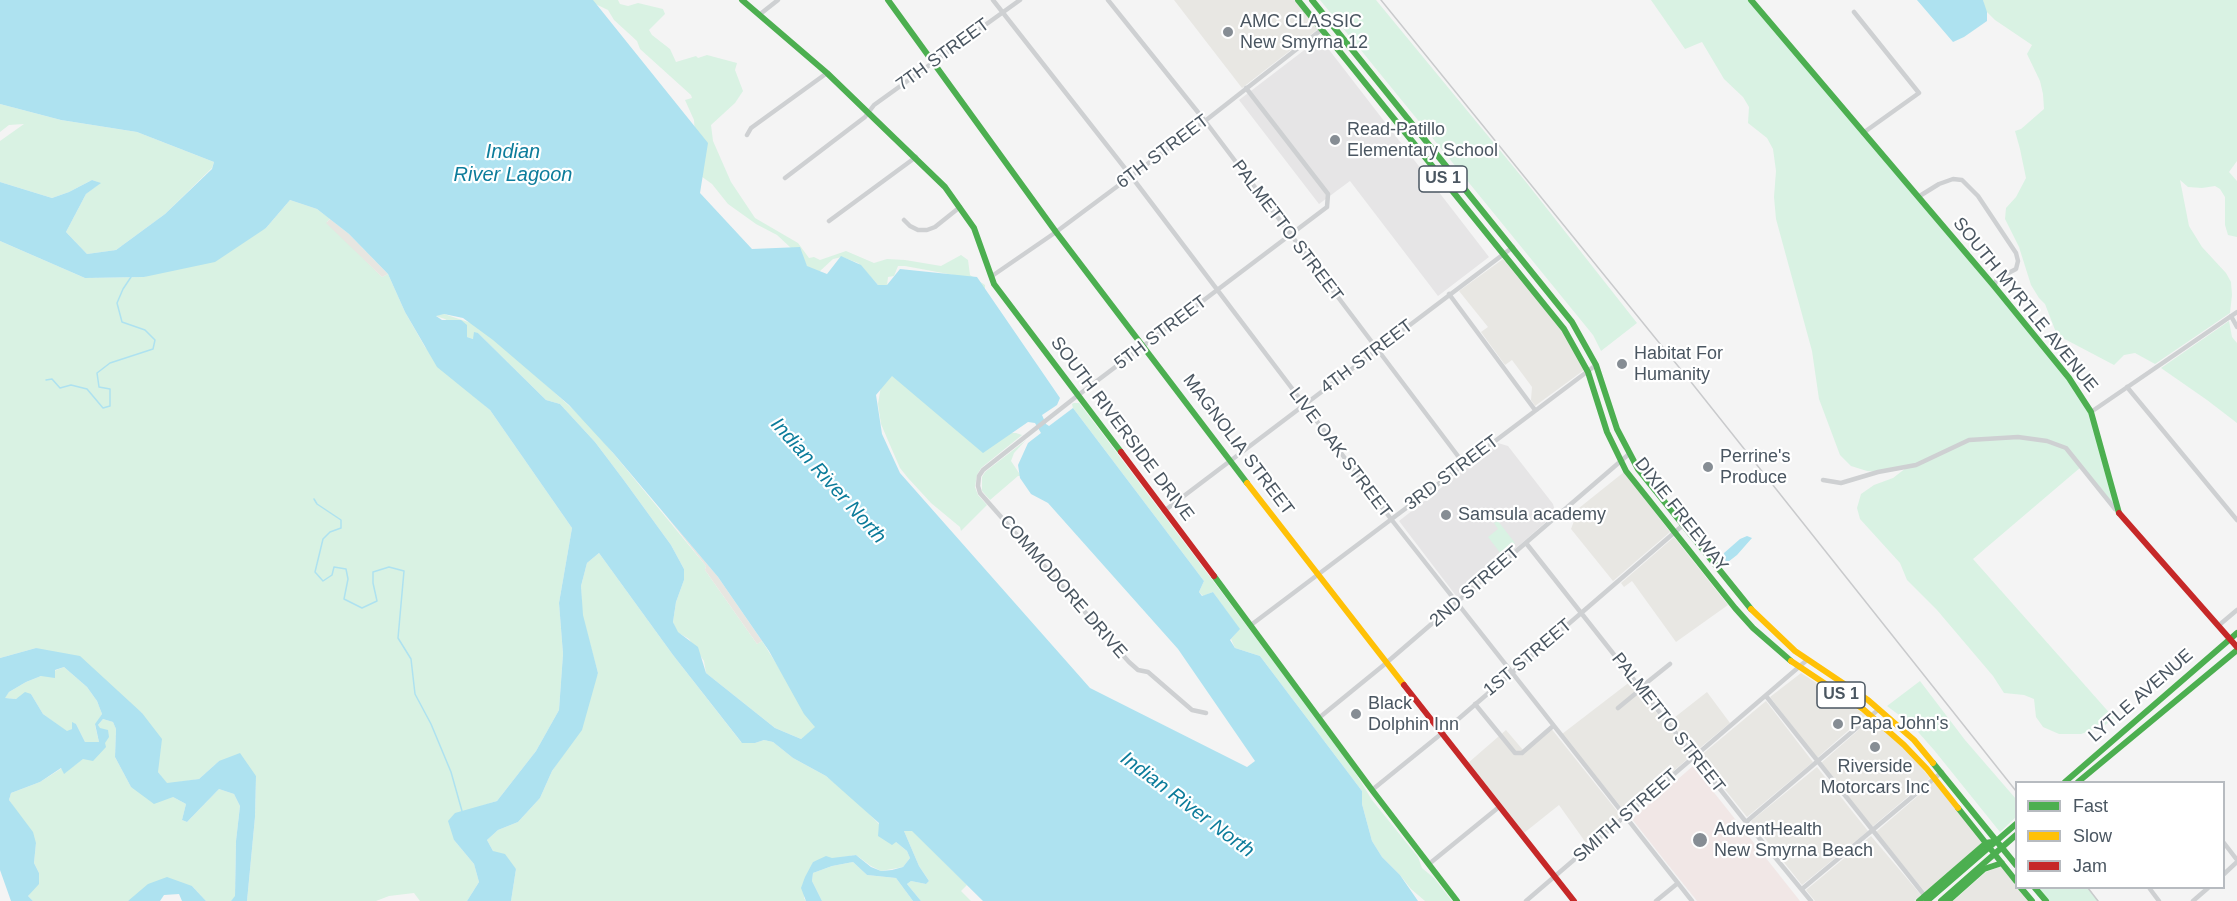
<!DOCTYPE html>
<style>
body{margin:0}
#map{position:relative;width:2237px;height:901px;overflow:hidden;background:#f4f4f4;font-family:Helvetica,sans-serif}
canvas{display:block}
.legend{position:absolute;left:2015px;top:781px;width:210px;height:108px;box-sizing:border-box;background:#fff;border:2px solid #b7bbc0;margin:0;padding:8px 10px;list-style:none;font-size:18px;color:#4a5661}
.legend li{display:flex;align-items:center;gap:12px;height:30px}
.legend b{width:30px;border:2px solid #b7bbc0}
</style>
<div id="map">
<canvas width="2237" height="901"></canvas>
<ul class="legend">
<li><b style="height:8px;background:#4caf50"></b>Fast</li>
<li><b style="height:8px;background:#ffc107"></b>Slow</li>
<li><b style="height:8px;background:#c62828"></b>Jam</li>
</ul>
</div>
<script>
const ctx = document.querySelector('canvas').getContext('2d');
ctx.lineJoin = 'round';
function fill(path, color) { ctx.fillStyle = color; ctx.fill(path, 'evenodd'); }
const shape = rows => new Path2D(rows.map(r => 'M' + r).join(''));
function stroke(path, color, width, dash) { ctx.strokeStyle = color; ctx.lineWidth = width; ctx.lineCap = dash ? 'butt' : 'round'; ctx.setLineDash(dash || []); ctx.stroke(path); }
function label(font, color, halo, rows, align = 'center') {
  ctx.font = font + ' Helvetica,sans-serif'; ctx.lineWidth = 4.5; ctx.setLineDash([]); ctx.textBaseline = 'middle'; ctx.strokeStyle = halo; ctx.fillStyle = color; for (const [text, x, y, turn = 0] of rows) {
    ctx.save(); ctx.translate(x, y); ctx.rotate((+turn || 0) * Math.PI / 180); ctx.textAlign = isNaN(turn) ? turn : align; if (halo) ctx.strokeText(text, 0, 0); ctx.fillText(text, 0, 0); ctx.restore();
  }
}
fill(shape([
 [1174,0,1294,0,1318,29,1242,88],
 [1503,259,1564,333,1584,370,1535,406,1531,400,1532,387,1512,360,1505,365,1481,332,1488,327,1459,291],
 [1624,472,1670,532,1613,581,1571,529,1579,508],
 [1674,537,1728,605,1676,642,1632,581,1624,587,1621,583],
 [1801,673,1866,715,1817,758,1770,697],
 [1631,681,1691,756,1625,812,1562,734],
 [1707,692,1730,723,1695,752,1670,721],
 [1766,701,1813,762,1747,817,1699,757],
 [1871,719,1911,755,1930,778,1872,827,1821,763],
 [1550,727,1621,816,1586,843,1559,805,1524,833,1468,763,1506,730,1523,750],
 [1817,767,1868,831,1802,885,1751,821],
 [1934,782,1982,843,1925,892,1876,832],
 [1871,836,1921,895,1914,901,1815,901,1806,890],
 [2001,866,2029,901,1953,901,1986,872]
]), '#e8e7e3');
fill(shape([
 [1320,38,1489,257,1438,296,1350,181,1319,204,1239,100],
 [1498,443,1508,446,1553,504,1555,511,1554,515,1460,597,1457,597,1399,521]
]), '#e6e5e6');
fill(shape([
 [1693,766,1800,901,1697,901,1665,861,1632,819]
]), '#f1e7e6');
fill(shape([
 [587,0,618,0,620,4,628,6,638,3,663,9,665,14,649,30,652,35,670,49,676,62,696,56,698,58,707,55,737,63,735,70,743,91,735,103,711,125,713,141,731,182,755,218,798,243,809,258,814,257,820,260,846,251,874,263,887,259,905,260,941,266,961,255,968,260,970,275,985,285,985,291,959,276,905,266,898,266,894,276,888,277,887,286,880,287,858,263,842,257,833,259,819,272,807,267,804,260,777,235,756,224,728,204,712,184,698,174,694,120,685,100,692,98,691,95,640,49,637,41,614,20,608,10],
 [1320,0,1376,0,1526,182,1637,323,1601,351,1593,335],
 [1651,0,1751,0,2082,396,2091,412,2117,511,2081,467,1973,559,2114,718,2104,726,2081,734,2059,734,2043,727,2036,717,2034,699,2024,695,2004,693,1993,676,1937,610,1907,580,1900,563,1860,519,1857,508,1861,494,1874,485,1893,478,1906,468,1878,472,1867,471,1851,466,1840,455,1819,399,1812,351,1776,219,1774,197,1776,171,1773,149,1767,138,1748,123,1749,107,1743,97,1724,79,1702,42,1685,49],
 [1983,0,2237,0,2237,161,2229,172,2237,181,2237,237,2228,235,2225,225,2225,197,2220,189,2215,186,2202,188,2188,187,2180,180,2189,226,2202,247,2226,273,2231,282,2232,295,2230,313,2155,364,2135,353,2124,355,2114,365,2057,335,2045,304,2039,298,2031,285,2019,247,2005,219,2006,208,2016,197,2026,178,2020,149,2015,131,2021,129,2044,109,2043,94,2040,81,2027,54,2032,45,1995,20,1985,10],
 [0,104,61,120,137,132,214,162,212,168,165,214,116,250,87,254,66,232,86,194,100,183,92,180,69,192,52,198,0,182,0,141,24,124,9,125,0,132],
 [290,200,317,209,330,219,327,222,382,277,388,274,405,312,425,347,465,388,490,410,572,528,559,603,563,654,559,710,536,751,497,801,478,807,454,840,474,864,479,882,467,901,420,901,414,893,389,896,376,901,247,901,255,817,256,776,219,761,199,779,167,784,158,772,142,713,36,648,0,658,0,241,85,278,144,277,266,228],
 [444,314,474,324,493,336,590,425,706,566,705,570,757,644,762,641,816,727,801,739,775,728,706,673,704,661,689,639,677,632,673,622,676,602,684,580,684,569,671,545,623,479,595,442,560,404,546,400,478,333,473,339,467,337,466,332,445,319,433,315],
 [2229,321,2232,337,2237,343,2237,423,2207,400,2161,368],
 [891,375,1006,433,1016,433,1022,435,981,468,977,475,975,487,978,495,987,505,961,531,960,527,931,503,908,478,900,468,890,445,881,424,878,404,881,386],
 [1074,403,1079,403,1086,412,1347,759,1372,800,1418,857,1422,868,1434,878,1452,901,1425,901,1411,889,1400,875,1382,857,1372,841,1362,804,1362,791,1260,656,1235,648,1231,639,1239,629,1213,592,1203,596,1199,592,1204,581,1073,408,1072,404],
 [1026,440,1014,453,1011,461,1021,476,1018,476,990,500,982,491,982,477,985,472],
 [1498,521,1515,543,1501,554,1488,537,1498,529,1494,523],
 [599,553,673,655,741,742,755,743,764,740,773,742,793,758,826,776,858,802,896,842,907,851,910,858,903,867,881,871,871,866,856,855,813,862,804,898,806,901,511,901,516,869,493,851,487,840,498,830,518,822,540,798,552,771,565,752,598,673,582,615,581,586,587,563],
 [64,667,87,687,97,701,102,714,95,725,99,742,85,742,76,724,72,723,72,729,67,732,43,714,31,694,16,699,4,698,9,692,26,682],
 [1920,681,1965,740,2016,799,2016,817,2000,832,1934,750,1911,724,1887,706],
 [103,719,113,722,116,729,115,757,131,787,173,797,186,804,182,820,187,822,219,789,234,794,240,806,236,841,235,897,231,901,206,901,192,886,128,901,33,901,28,896,39,873,34,863,36,843,9,800,11,793,40,782,62,768,64,773,104,743,98,725],
 [904,831,913,831,967,885,961,891,971,901,921,901,907,884,911,881,926,884,929,881,919,866],
 [853,862,867,875,896,878,913,901,822,901,812,881,813,873,832,866],
 [2035,888,2088,888,2099,901,2046,901]
]), '#d9f2e3');
fill(shape([
 [330,219,349,234,388,274,382,277,326,223],
 [660,508,718,577,762,641,757,644,705,570,706,566]
]), '#e7e6e1');
fill(shape([
 [0,0,593,0,708,143,700,193,752,249,800,247,807,266,827,274,841,256,861,265,878,285,887,285,900,269,977,277,1060,398,1057,405,1042,415,1046,424,1049,426,1073,408,1204,581,1199,592,1202,596,1213,592,1240,629,1230,640,1235,648,1260,656,1362,791,1362,804,1372,841,1382,857,1400,875,1418,901,983,901,912,831,904,831,919,866,929,881,926,884,911,881,907,884,921,901,913,901,896,878,867,875,853,862,832,866,813,873,812,881,822,901,806,901,801,888,805,877,813,862,826,856,832,858,856,855,871,867,881,871,892,870,903,867,910,858,907,851,896,842,892,845,878,836,879,823,826,776,793,758,773,742,764,740,755,743,742,743,673,655,599,553,587,563,581,586,583,615,598,673,582,730,552,771,540,798,518,822,498,830,487,840,493,851,505,854,516,869,511,901,467,901,479,882,474,864,454,840,448,821,455,813,497,801,536,751,559,710,563,654,559,603,572,528,490,410,437,367,405,312,388,274,349,234,317,209,290,200,266,228,215,262,144,277,85,278,0,241,0,182,52,198,69,192,92,180,101,183,86,194,66,232,87,254,116,250,165,214,212,169,214,162,137,132,61,120,0,104],
 [444,314,463,318,493,340,569,405,614,454,718,577,769,651,804,714,815,727,801,739,775,728,706,673,698,647,678,632,673,622,676,602,684,580,684,569,671,545,623,479,595,442,560,404,546,400,478,333,474,332,473,339,467,337,467,325,461,320,442,320,436,316],
 [892,376,983,453,1028,422,1035,423,1041,433,1028,443,1018,465,1020,478,1031,494,1048,503,1178,649,1255,761,1247,767,1090,688,900,473,882,434,876,395],
 [1917,0,1983,0,1987,12,1987,21,1964,37,1953,42],
 [1747,536,1752,538,1737,555,1728,562,1723,559,1724,553,1740,539],
 [36,648,80,656,142,713,162,739,158,772,167,783,199,779,219,761,240,753,256,776,255,817,247,901,231,901,235,896,236,841,240,806,234,794,219,789,187,822,182,820,186,804,173,797,154,804,131,787,115,757,116,729,113,722,103,719,98,725,100,728,108,730,109,737,105,743,106,747,93,761,83,759,64,774,61,768,40,782,11,793,9,800,33,832,36,843,34,863,39,873,39,884,28,896,33,901,11,901,0,870,0,658],
 [64,667,87,687,97,701,102,714,95,724,99,742,85,742,76,724,72,722,72,729,67,731,43,714,31,694,25,692,16,699,5,698,9,692,26,682,41,676,55,678,55,670],
 [167,877,192,886,206,901,182,901,179,894,164,895,160,901,128,901,148,884]
]), '#aee2f0');
stroke(shape([
 [46,380,52,379,60,388,71,385,87,389,103,408,110,406,110,389,99,387,97,373,110,363,153,349,155,340,145,330,122,322,117,303,123,289,131,277],
 [314,499,317,504,341,520,341,528,330,532,323,539,315,572,323,581,332,575,334,567,346,569,348,579,344,599,362,608,377,601,373,583,373,572,389,567,404,571,398,638,411,659,415,694,431,724,451,772,462,811]
]), '#aee2f0', 1.5);
stroke(shape([
 [993,0,1131,176,1391,519,1692,901],
 [1108,0,1205,121,1464,464],
 [1854,12,1919,93,1863,133],
 [759,15,778,0],
 [747,135,751,128,827,73],
 [785,178,865,117,874,105,1020,0],
 [1918,197,1939,184,1953,179,1962,180,1978,196,2016,253,2018,261,2016,269,1997,279,1994,286],
 [904,220,910,226,918,230,927,230,935,227,960,207],
 [829,221,916,157],
 [992,276,1056,232,1205,121,1330,23],
 [1449,294,1535,410],
 [2231,316,2237,327],
 [2127,387,2237,520],
 [2091,412,2237,312],
 [1823,480,1841,483,1878,472,1916,465,1969,440,2018,437,2047,441,2066,448,2115,509],
 [1164,511,1513,247],
 [1526,543,1746,822,1811,901],
 [1251,625,1596,365],
 [2218,626,2237,610],
 [1640,688,1670,664],
 [1766,696,1925,896],
 [1475,704,1515,753,1522,753,1553,726],
 [1618,708,1641,689],
 [1206,713,1192,710,1148,672,1138,670,1129,662,980,493,978,486,979,476,983,470,1077,396,1327,207,1328,194,1246,88],
 [1320,717,1385,664,1629,454],
 [1372,790,1441,734,1682,526],
 [1746,822,1879,709],
 [2224,843,2237,860],
 [1429,864,1499,807],
 [2224,874,2237,862],
 [1802,889,1942,772],
 [2150,889,2159,901],
 [1526,901,1807,660],
 [1656,901,1678,883],
 [2193,901,2208,888]
]), '#ced0d2', 4.5);
stroke(shape([
 [742,0,827,73,945,187,974,228,994,284,1121,452],
 [888,0,1056,232,1247,483],
 [1298,0,1564,329,1588,372,1607,432,1626,471,1735,608,1753,628,1791,661],
 [1312,0,1572,322,1596,365,1617,429,1638,469,1751,609],
 [1751,0,1994,286,2069,378,2091,412,2119,513],
 [1214,576,1372,790,1457,901],
 [1933,763,2016,865],
 [2065,782,2237,633],
 [2078,782,2237,650],
 [1958,808,2016,881],
 [2021,888,2032,901],
 [2035,888,2046,901],
 [1919,901,1986,843,1997,841],
 [1948,901,1984,869,2002,863]
]), '#4caf50', 6);
stroke(shape([
 [1247,483,1404,685],
 [1751,609,1795,651,1868,700,1914,740,1933,763],
 [1791,661,1863,709,1904,745,1927,769,1958,808]
]), '#ffc107', 6);
stroke(shape([
 [1121,452,1214,576],
 [2119,513,2237,647],
 [1404,685,1574,901]
]), '#c62828', 6);
stroke(shape([
 [1381,0,1691,382,2016,791],
 [2088,888,2098,901]
]), '#c9cacc', 1.5);
stroke(shape([
 [1927,901,2016,824],
 [1941,901,2016,835]
]), '#4caf50', 6);
for (const [x, y, r, color] of [
 [1228,32,6,"#868d94"],
 [1335,140,6,"#868d94"],
 [1622,364,6,"#868d94"],
 [1708,467,6,"#868d94"],
 [1446,515,6,"#868d94"],
 [1356,714,6,"#868d94"],
 [1838,724,6,"#868d94"],
 [1875,747,6,"#868d94"],
 [1700,840,8,"#868d94"]
]) { const dot = new Path2D(); dot.arc(x, y, r, 0, 2 * Math.PI); ctx.fillStyle = color; ctx.fill(dot); stroke(dot, '#fff', 2); }
for (const [x, y, w] of [
 [1443,179,48],
 [1841,695,48]
]) { const box = new Path2D(); box.roundRect(x - w / 2, y - 13, w, 26, 4.5); ctx.fillStyle = '#fff'; ctx.fill(box); stroke(box, '#4a5661', 1.5); }
label('bold 16px', '#4a5661', null, [
 ["US 1",1443,179],
 ["US 1",1841,695]
]);
label('18px', '#4a5661', '#fff', [
 ["AMC CLASSIC",1240,22],
 ["New Smyrna 12",1240,43],
 ["Read-Patillo",1347,130],
 ["Elementary School",1347,151],
 ["Habitat For",1634,354],
 ["Humanity",1634,375],
 ["Perrine's",1720,457],
 ["Produce",1720,478],
 ["Samsula academy",1458,515],
 ["Black",1368,704],
 ["Dolphin Inn",1368,725],
 ["Papa John's",1850,724],
 ["Riverside",1875,767,"center"],
 ["Motorcars Inc",1875,788,"center"],
 ["AdventHealth",1714,830],
 ["New Smyrna Beach",1714,851]
], 'left');
label('18px', '#4a5661', '#fff', [
 ["7TH STREET",943,55,-36],
 ["6TH STREET",1163,152,-37],
 ["PALMETTO STREET",1287,231,53],
 ["SOUTH MYRTLE AVENUE",2025,305,51],
 ["5TH STREET",1161,333,-37],
 ["4TH STREET",1367,357,-37],
 ["SOUTH RIVERSIDE DRIVE",1122,429,53],
 ["MAGNOLIA STREET",1238,445,53],
 ["LIVE OAK STREET",1340,453,53],
 ["3RD STREET",1452,473,-37],
 ["DIXIE FREEWAY",1681,515,52],
 ["COMMODORE DRIVE",1063,587,49],
 ["2ND STREET",1475,587,-41],
 ["1ST STREET",1528,658,-40],
 ["LYTLE AVENUE",2141,696,-41],
 ["PALMETTO STREET",1668,723,52],
 ["SMITH STREET",1626,816,-41]
]);
label('italic 20px', '#0c7c9b', '#fff', [
 ["Indian",513,152],
 ["River Lagoon",513,175],
 ["Indian River North",828,481,48],
 ["Indian River North",1187,805,37]
]);
</script>
